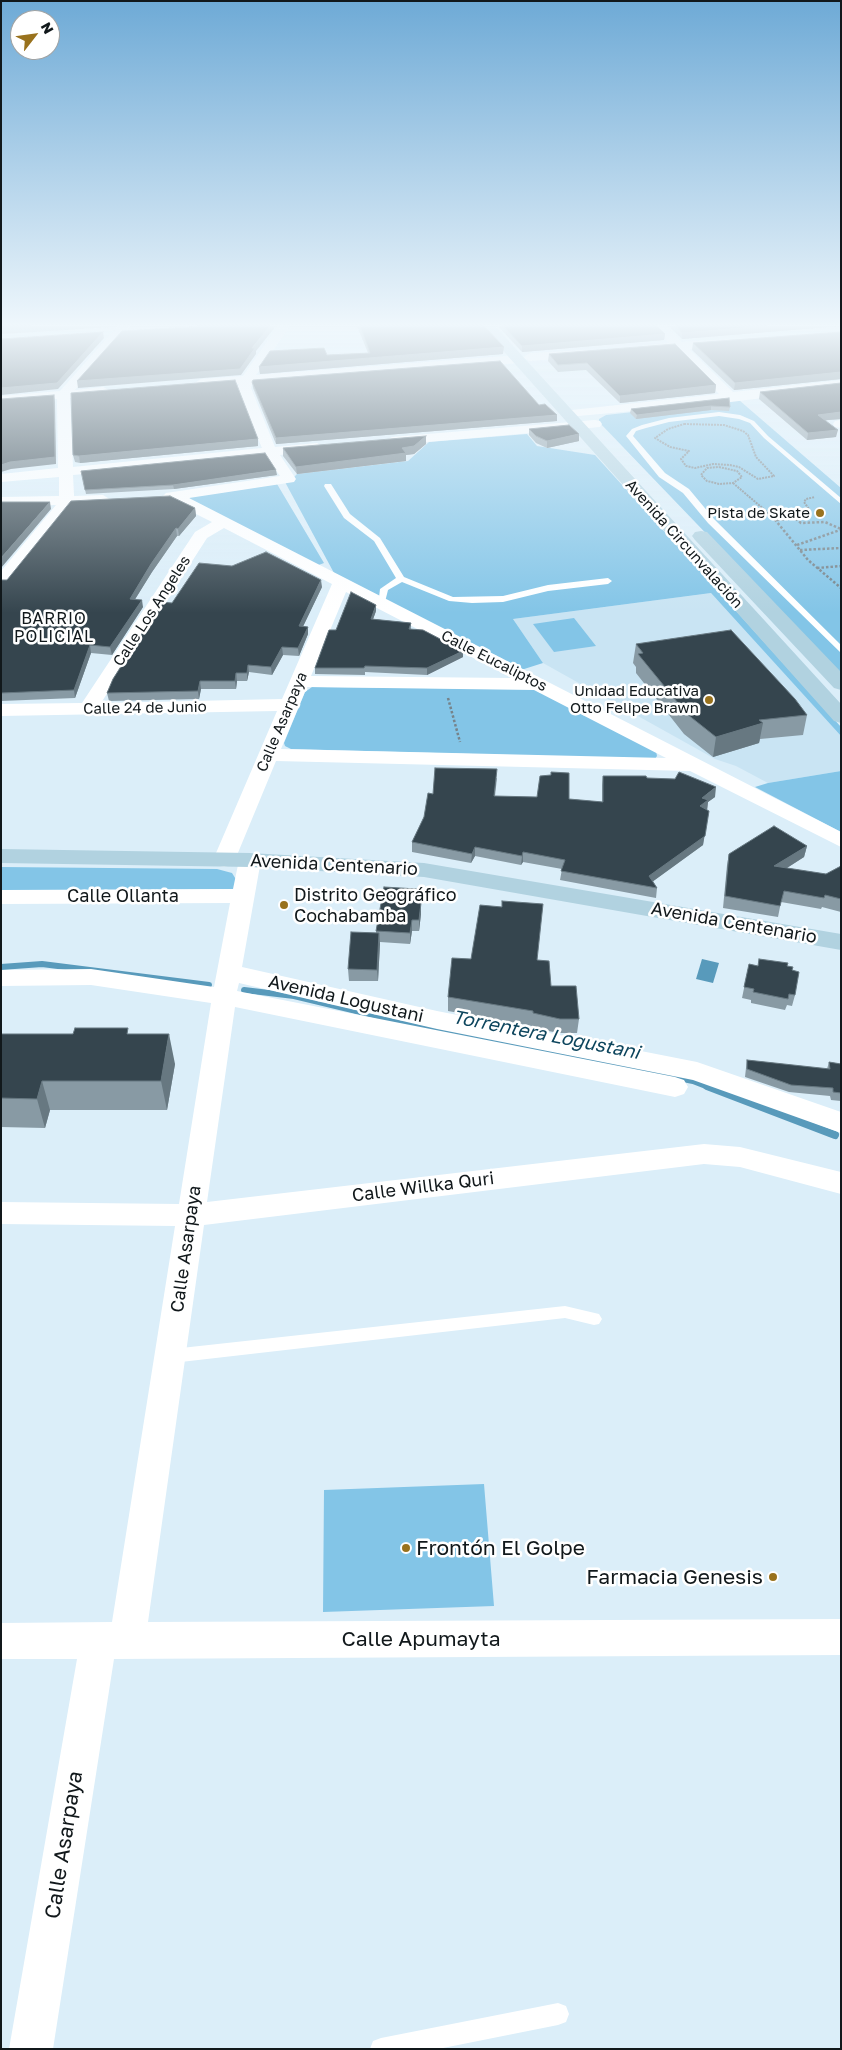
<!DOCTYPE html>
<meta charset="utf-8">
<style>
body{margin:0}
#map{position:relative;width:842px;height:2050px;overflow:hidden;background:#dbeef9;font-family:"Golos Text",sans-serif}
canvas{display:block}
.frame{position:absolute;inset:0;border:2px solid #11181b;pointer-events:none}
.north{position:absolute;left:10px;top:10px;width:50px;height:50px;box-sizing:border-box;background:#fff;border:1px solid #a0a3a4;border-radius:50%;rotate:60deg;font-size:14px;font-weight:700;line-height:20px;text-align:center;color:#11181b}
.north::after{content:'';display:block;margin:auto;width:18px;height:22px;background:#99721d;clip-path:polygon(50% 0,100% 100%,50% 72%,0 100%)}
</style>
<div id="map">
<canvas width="842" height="2050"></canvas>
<div class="frame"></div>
<div class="north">N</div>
</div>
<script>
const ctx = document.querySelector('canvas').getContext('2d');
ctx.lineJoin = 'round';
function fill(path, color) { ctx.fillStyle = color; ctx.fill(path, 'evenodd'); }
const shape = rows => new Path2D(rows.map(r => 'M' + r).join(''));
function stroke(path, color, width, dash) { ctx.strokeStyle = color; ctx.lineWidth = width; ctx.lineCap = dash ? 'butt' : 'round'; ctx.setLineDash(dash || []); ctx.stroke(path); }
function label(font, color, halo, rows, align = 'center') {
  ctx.font = font + ' "Golos Text",sans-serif'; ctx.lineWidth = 5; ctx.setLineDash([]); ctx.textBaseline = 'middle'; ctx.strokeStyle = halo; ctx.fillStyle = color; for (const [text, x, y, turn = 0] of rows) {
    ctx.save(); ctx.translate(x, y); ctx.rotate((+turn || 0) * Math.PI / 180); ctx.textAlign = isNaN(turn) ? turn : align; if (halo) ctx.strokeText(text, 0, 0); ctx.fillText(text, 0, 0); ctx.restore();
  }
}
fill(shape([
 [711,593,841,736,841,771,768,783,736,766,715,759,543,663,513,619]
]), '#c9e4f3');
fill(shape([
 [739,400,841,488,841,674,599,422,599,419,606,415],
 [527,434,537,446,595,455,841,727,841,736,711,593,513,619,543,663,521,670,334,573,285,482,291,480,297,474,408,461,429,442],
 [277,484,324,563,316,566,189,500,190,497],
 [574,618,596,646,554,652,533,624],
 [312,687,535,689,656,751,657,756,655,759,291,749,285,746,284,743,305,692],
 [841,771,841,832,755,787,768,783],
 [1,867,217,869,232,873,237,881,235,889,1,891],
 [484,1484,494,1606,323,1612,324,1490]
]), '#83c5e7');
fill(shape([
 [702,959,719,963,713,983,696,979]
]), '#589abb');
stroke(shape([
 [1,967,42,964,209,985],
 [244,990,294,996,423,1027,693,1081,711,1088]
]), '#589abb', 6);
stroke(shape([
 [707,1086,835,1135]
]), '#589abb', 8);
stroke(shape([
 [684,424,724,425,743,431,748,435,756,457,774,476,758,479,739,467,730,465,713,464,695,468,686,466,681,459,689,451,670,447,655,438,668,429,684,424],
 [719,467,737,471,742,477,733,483,719,484,707,481,701,475,707,468,719,467],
 [733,483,773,517],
 [793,517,790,515,809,509,804,502,806,499,815,497]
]), '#76838a', 2, [2, 1]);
stroke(shape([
 [772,516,808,560,841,588],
 [792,516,801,523,825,522,841,529],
 [777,520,794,518],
 [797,545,840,530],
 [800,550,841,548],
 [817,568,841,566],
 [448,698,460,742]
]), '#76838a', 2.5, [2.5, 2]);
fill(shape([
 [719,412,740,415,754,421,768,436,841,498,841,504,764,438,750,423,739,419,719,416,669,422,646,428,636,431,633,436,665,473,689,489,714,519,841,645,841,653,708,523,683,493,659,477,626,436,632,429,642,425,669,418,719,412],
 [325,484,331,484,350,514,380,538,404,577,453,597,503,596,548,585,608,578,612,581,608,584,548,591,503,602,472,603,449,601,402,582,388,590,384,606,378,606,380,589,396,578,374,541,344,518,324,486,325,484],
 [565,1306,599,1314,602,1319,599,1324,594,1325,565,1318,172,1363,166,1361,164,1356,166,1351,172,1349,565,1306],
 [558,2003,566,2006,569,2014,566,2022,558,2025,438,2049,370,2049,373,2041,381,2038,558,2003]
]), '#fff');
fill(shape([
 [118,326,130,326,75,390,103,387,110,391,103,395,70,398,73,467,262,448,237,388,239,384,201,387,195,383,201,379,243,376,278,326,290,326,256,375,519,355,524,357,530,353,586,350,588,353,582,357,530,361,525,359,519,363,252,383,251,388,275,447,317,443,324,447,317,451,280,455,296,479,294,482,189,498,841,832,841,847,690,771,276,761,235,860,232,865,224,867,216,865,213,860,277,711,1,716,1,704,82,703,195,532,212,522,166,499,163,496,166,493,280,476,266,456,73,475,74,496,103,495,111,500,103,505,72,505,7,586,1,587,1,571,56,505,1,507,1,497,59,496,59,477,1,482,1,474,58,468,57,399,1,404,1,396,60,391,118,326],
 [224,528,332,584,282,699,101,703,207,538,224,528],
 [346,592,512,678,311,676,346,592],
 [307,687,534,690,666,758,281,749,307,687],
 [653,326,666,326,682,342,730,339,732,342,726,346,689,349,733,392,841,380,841,388,731,402,567,417,565,414,572,410,719,394,676,350,640,352,638,349,640,346,669,343,653,326],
 [595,420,600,421,602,424,600,427,392,445,385,441,392,437,595,420],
 [840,420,841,428,835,427,833,424,835,421,840,420],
 [250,853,258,855,261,860,242,967,437,1011,697,1062,841,1112,841,1133,693,1080,437,1029,239,983,237,991,675,1077,684,1080,688,1087,684,1094,675,1097,235,1007,207,1202,704,1144,740,1147,841,1172,841,1194,740,1167,704,1164,204,1225,148,1622,841,1619,841,1655,114,1659,53,2049,9,2049,77,1659,1,1659,1,1623,112,1622,175,1226,1,1224,1,1202,179,1204,211,1003,91,985,1,986,1,970,91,969,214,987,230,903,1,904,1,890,233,889,239,860,242,855,250,853]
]), '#fff');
fill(shape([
 [481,326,495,326,841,704,841,723,834,721,481,326],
 [701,531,707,532,841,672,841,690,834,688,695,540,692,536,695,532,701,531],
 [1,849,250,853,424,863,841,934,841,950,424,877,250,867,1,863,1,849]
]), '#b1d2e0');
fill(shape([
 [1,326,116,326,114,327,1,334],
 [357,326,484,326,503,354,260,374,259,367,327,355,368,353],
 [498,326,657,326,665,334,664,340,522,352],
 [669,326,841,326,682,339],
 [841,332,841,379,734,390,692,350,693,343],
 [549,354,716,385,715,393,620,403,586,370,558,372,548,361],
 [252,382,539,405,557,421,276,444,253,388],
 [841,383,841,419,826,420,836,437,807,440,759,399,760,392],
 [729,398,730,407,729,411,711,410,636,419,630,413,631,409],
 [529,429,579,441,547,448,536,443,529,435],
 [258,439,258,446,80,463,75,462,73,455],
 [426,444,414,454,406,455,406,461,297,474,283,456,283,448],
 [81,471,277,475,174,489,86,494],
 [195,508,196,516,179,536,177,536,152,572,135,599,143,607,112,655,91,653,75,698,1,701,1,580,7,580],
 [322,587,303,626,308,627,308,634,299,656,283,655,272,675,249,672,247,681,237,681,236,689,201,689,199,699,109,701,107,693,172,603],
 [376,611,373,619,411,623,411,629,463,657,427,675,365,672,365,675,315,674,315,668,336,630],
 [636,644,807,715,803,735,760,739,759,743,713,757,684,734,636,673,636,667,633,663],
 [603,776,647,778,715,797,708,802,703,845,653,881,657,888,656,898,560,880,562,869,523,862,521,865,475,856,471,863,412,852,412,842,424,817,433,794,497,778,495,796,569,799,602,802,602,785],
 [807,846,804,857,787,868,826,874,841,866,841,912,822,907,821,909,781,902,778,917,723,908,727,865,729,854],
 [417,889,416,902,421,914,419,931,412,931,410,944,380,942,378,981,349,981,348,969,376,933,376,931],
 [471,959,537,960,551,986,579,1019,577,1033,559,1033,532,1028,532,1026,448,1011,448,997],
 [749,964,758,966,787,966,792,970,795,995,792,1006,787,1005,785,1010,751,1003,751,1000,742,998],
 [1,1034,129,1034,175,1064,167,1110,50,1110,45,1128,1,1127],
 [747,1060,827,1069,829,1062,841,1064,841,1101,831,1100,830,1096,789,1092,745,1077,746,1068]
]), '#889aa4');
fill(shape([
 [270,326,276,326,256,351,256,354,241,375,78,388,77,381,252,348],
 [767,326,841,326,682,339,682,333],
 [103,332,104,338,58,389,1,395,1,388],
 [665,334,664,340,522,352,522,346],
 [504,347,503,354,260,374,259,367],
 [841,372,841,379,734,390,735,383],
 [716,385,715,393,620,403,620,396],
 [54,395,55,402,56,464,11,469,1,472,1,465],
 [711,406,711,410,636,419,637,415],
 [841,412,841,419,817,421,818,415],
 [557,415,557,421,276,444,276,438],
 [838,430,836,437,807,440,808,433],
 [579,434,579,441,547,448,547,441],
 [426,436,426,444,414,454,406,455,406,461,297,474,296,467,402,448],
 [258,439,258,446,80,463,79,456],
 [276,470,277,475,174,489,173,485],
 [50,502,51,509,1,568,1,558],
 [195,508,196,516,179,536,178,529],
 [176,528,177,536,152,572,131,606,130,599,151,564],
 [321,580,322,587,300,633,299,626],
 [142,600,143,607,112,655,110,647],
 [376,605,376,611,371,625,371,619],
 [308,627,308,634,299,656,298,648],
 [90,645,91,653,75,698,74,690],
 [282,647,283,655,272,675,271,667],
 [463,651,463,657,427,675,427,668],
 [248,665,249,672,247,681,247,673],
 [236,673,237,681,236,689,235,681],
 [200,681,201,689,199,699,198,691],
 [763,723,759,743,713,757,716,737],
 [716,787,715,797,708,802,707,810,699,816,702,798],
 [709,811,703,845,648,885,649,876],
 [807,846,804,857,771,878,774,866],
 [475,847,475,856,471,863,472,854],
 [523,852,523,862,521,865,522,856],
 [417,889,417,900,415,913,415,902],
 [421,903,421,914,419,931,419,920],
 [412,920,412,931,410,944,410,933],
 [379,933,380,944,378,981,377,970],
 [169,1034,175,1064,167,1110,161,1081],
 [42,1081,50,1110,45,1128,37,1099]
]), '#677881');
const building = shape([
 [1,326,31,326,1,328,1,326],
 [204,326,270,326,252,348,255,348,240,369,77,381,122,331,204,326],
 [360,326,484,326,504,347,259,367,270,351,324,348,327,355,370,353,360,326],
 [503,326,657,326,665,334,522,346,503,326],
 [676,326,767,326,682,333,676,326],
 [103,332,57,383,1,388,1,339,103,332],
 [841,332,841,372,735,383,693,343,841,332],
 [675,344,716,385,620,396,587,363,558,365,549,354,675,344],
 [500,361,539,405,545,404,557,415,276,438,252,382,253,380,500,361],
 [235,380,258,439,79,456,73,455,71,393,235,380],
 [841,383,841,412,818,415,838,430,808,433,760,392,841,383],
 [54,395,55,457,10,462,1,465,1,399,54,395],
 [729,398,730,407,711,406,637,415,631,409,729,398],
 [569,425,579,434,547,441,536,436,529,429,569,425],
 [426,436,414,446,402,448,406,453,296,467,283,448,426,436],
 [265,453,276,470,173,485,85,490,81,471,265,453],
 [170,496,195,508,178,529,176,528,151,564,130,599,142,600,110,647,90,645,74,690,1,693,1,580,7,580,71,501,170,496],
 [1,502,50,502,1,558,1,502],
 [266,552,321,580,299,626,308,627,298,648,282,647,271,667,248,665,247,673,236,673,235,681,200,681,198,691,107,693,113,679,162,602,172,603,199,563,232,566,266,552],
 [351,592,376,605,371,619,411,623,409,629,423,630,463,651,427,668,365,666,364,668,315,668,329,630,336,630,351,592],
 [731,630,795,699,807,715,759,720,763,723,716,737,687,714,638,654,643,653,636,644,731,630],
 [435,768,497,769,494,796,537,797,540,776,551,775,551,772,569,773,569,799,603,802,603,776,646,776,647,778,675,779,679,772,716,787,702,798,708,800,700,806,709,811,705,836,649,876,657,888,561,871,565,860,523,852,522,856,475,847,472,854,412,842,424,817,428,793,433,794,435,768],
 [774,826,807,846,774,866,826,874,841,866,841,899,825,895,824,898,784,891,780,906,725,896,729,854,774,826],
 [384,887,417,889,415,902,421,903,419,920,412,920,410,933,376,931,384,887],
 [502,901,543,904,537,960,549,961,551,986,576,986,579,1019,560,1019,533,1013,533,1011,448,997,452,958,471,959,480,905,502,907,502,901],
 [351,932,379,933,377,970,348,969,351,932],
 [759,959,788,963,787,966,793,967,792,970,799,972,795,995,789,994,788,999,753,992,754,989,744,987,749,964,758,966,759,959],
 [75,1028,128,1028,127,1034,169,1034,161,1081,42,1081,37,1099,1,1098,1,1034,73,1034,75,1028],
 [747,1060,830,1069,829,1062,841,1064,841,1093,833,1092,833,1088,791,1085,747,1069,747,1060]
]);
fill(building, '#35454e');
stroke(building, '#677881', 1);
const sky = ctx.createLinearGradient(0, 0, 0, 613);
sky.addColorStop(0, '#6eaad6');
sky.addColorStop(0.53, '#eff7fc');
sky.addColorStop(1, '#eff7fc00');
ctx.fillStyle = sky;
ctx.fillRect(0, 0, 842, 613);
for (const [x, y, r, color] of [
 [820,513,5,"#99721d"],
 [709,700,5,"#99721d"],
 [284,905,5,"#99721d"],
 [406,1548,5,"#99721d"],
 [773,1577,5,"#99721d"]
]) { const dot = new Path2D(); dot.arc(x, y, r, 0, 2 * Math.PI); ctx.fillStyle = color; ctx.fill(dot); stroke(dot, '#fff', 2); }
label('15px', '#11181b', '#fff', [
 ["Pista de Skate",810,513],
 ["Unidad Educativa",699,691],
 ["Otto Felipe Brawn",699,708]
], 'right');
label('15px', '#11181b', '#fff', [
 ["Avenida Circunvalación",684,544,48],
 ["Calle Los Angeles",152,611,-57],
 ["Calle Eucaliptos",494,661,27],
 ["Calle 24 de Junio",145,708,-1],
 ["Calle Asarpaya",282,722,-67]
]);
ctx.letterSpacing = '1px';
label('16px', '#11181b', '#fff', [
 ["BARRIO",54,619],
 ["POLICIAL",54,637]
]);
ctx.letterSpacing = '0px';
label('18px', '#11181b', '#fff', [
 ["Avenida Centenario",334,865,3],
 ["Calle Ollanta",123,896],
 ["Avenida Centenario",734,923,10],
 ["Avenida Logustani",346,999,13],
 ["Calle Willka Quri",423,1187,-7],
 ["Calle Asarpaya",186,1249,-82]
]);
label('18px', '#11181b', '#fff', [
 ["Distrito Geográfico",294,895],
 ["Cochabamba",294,916]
], 'left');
label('italic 19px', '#0d455d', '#fff', [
 ["Torrentera Logustani",546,1035,11]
]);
label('21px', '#11181b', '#fff', [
 ["Frontón El Golpe",416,1548],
 ["Farmacia Genesis",763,1577,"right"]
], 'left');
label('21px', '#11181b', '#fff', [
 ["Calle Apumayta",421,1639],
 ["Calle Asarpaya",64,1845,-81]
]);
</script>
